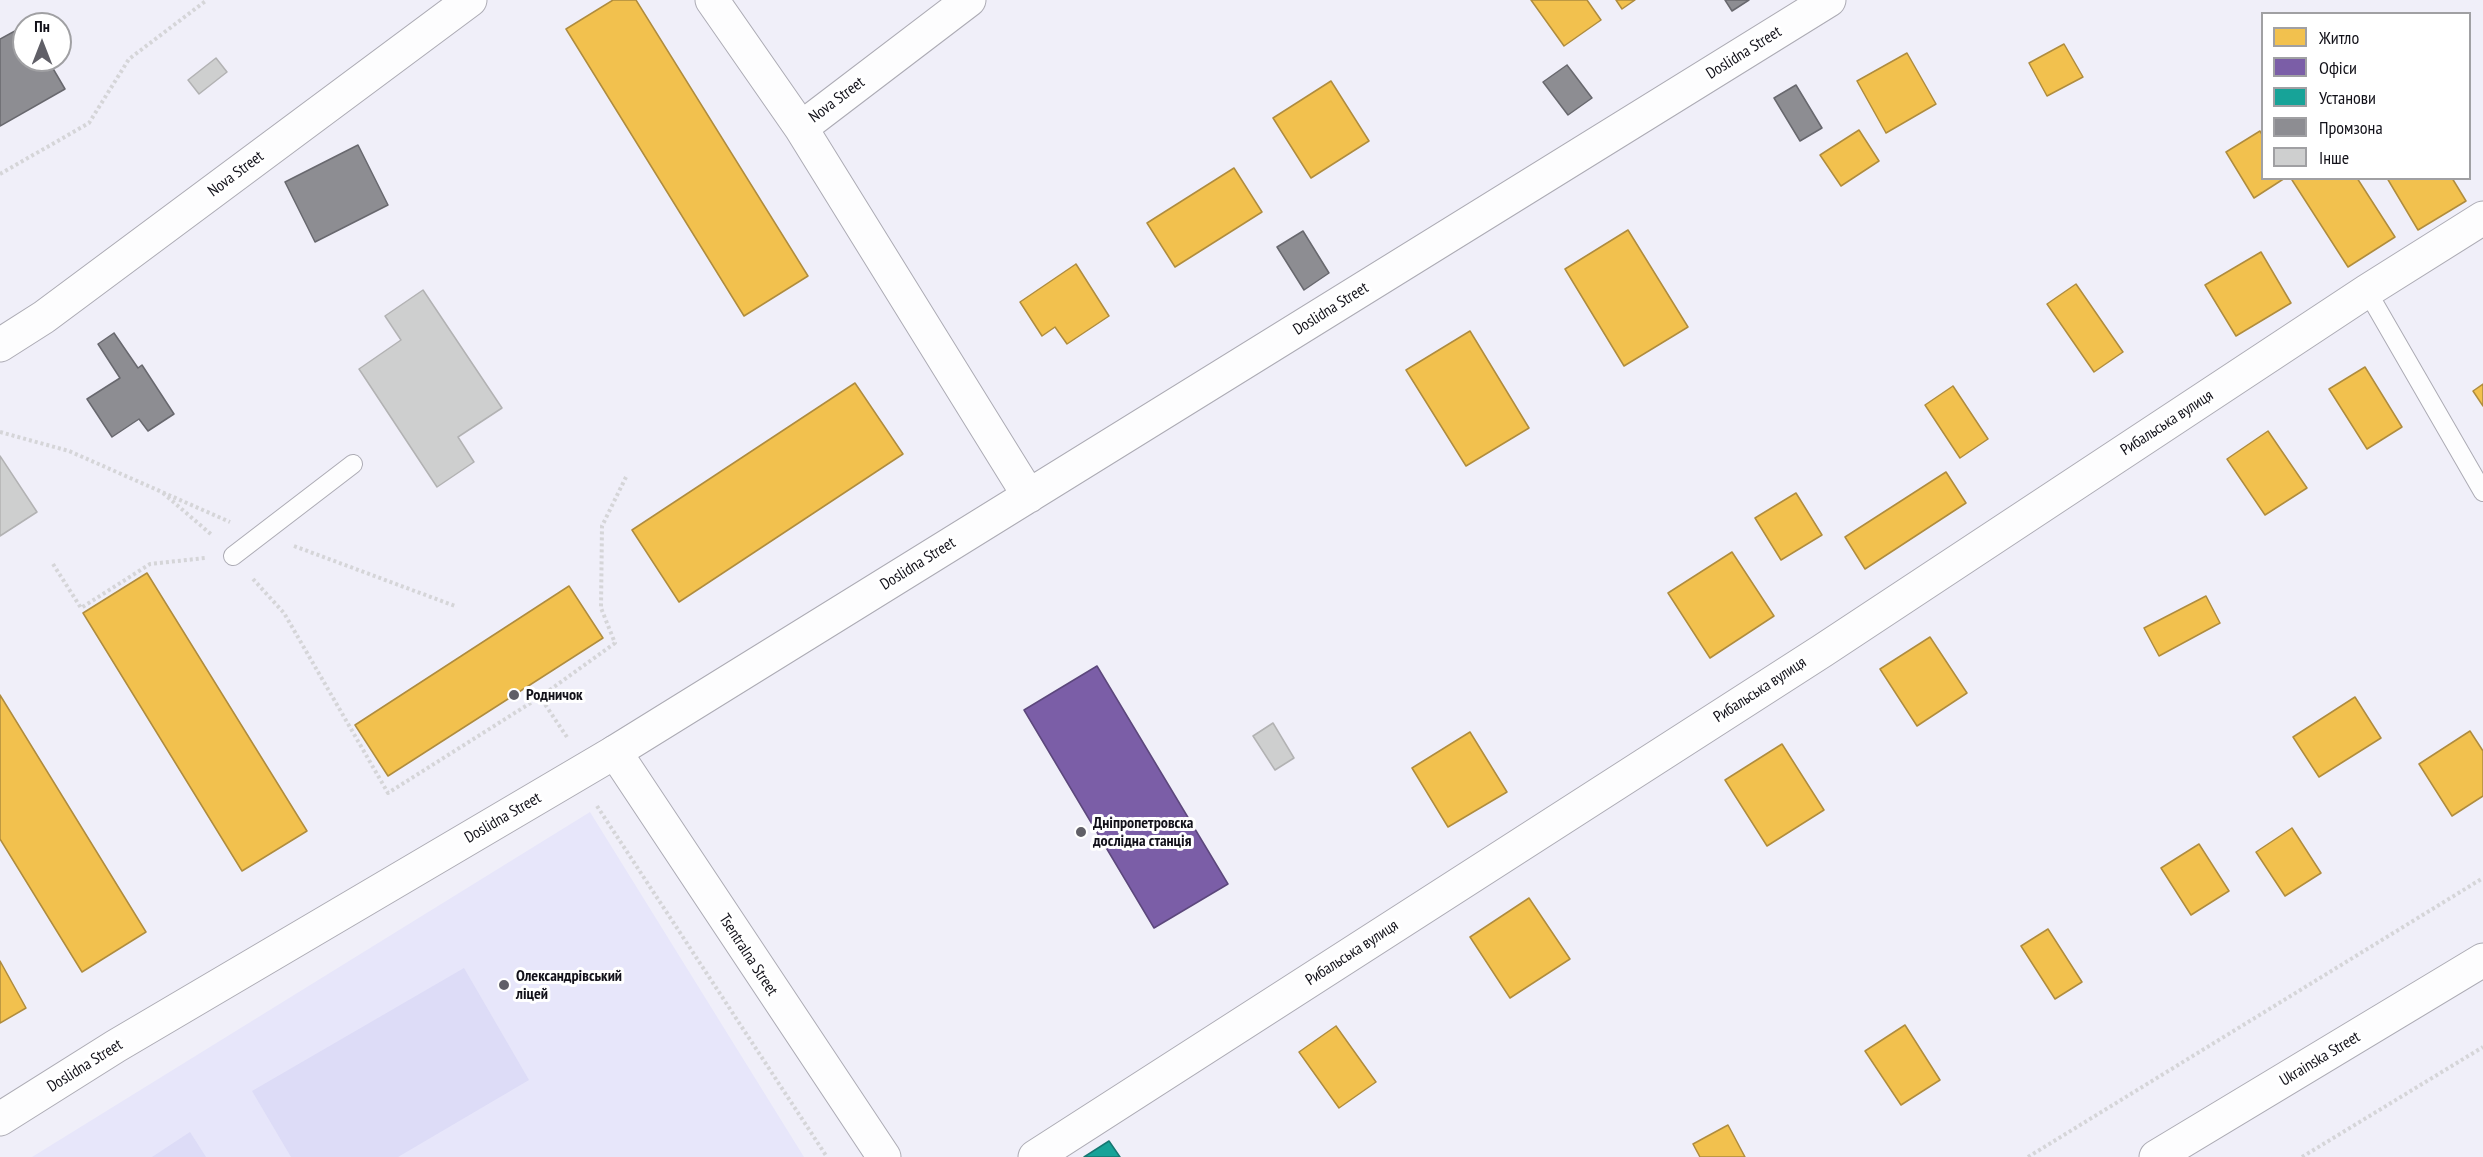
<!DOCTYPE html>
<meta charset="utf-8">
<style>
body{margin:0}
#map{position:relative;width:2483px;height:1157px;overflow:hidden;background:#f0eff9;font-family:"PT Sans Narrow",sans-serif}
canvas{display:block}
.legend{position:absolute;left:2261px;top:12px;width:210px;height:168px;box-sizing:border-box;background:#fff;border:2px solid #a0a0a3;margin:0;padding:8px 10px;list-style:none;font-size:18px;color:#121119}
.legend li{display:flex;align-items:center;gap:12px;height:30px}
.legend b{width:30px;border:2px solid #a0a0a3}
.north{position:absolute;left:12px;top:12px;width:60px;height:60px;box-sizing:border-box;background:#fff;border:2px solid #a0a0a3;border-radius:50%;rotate:0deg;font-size:16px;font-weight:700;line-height:24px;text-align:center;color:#121119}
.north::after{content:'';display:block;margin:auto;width:21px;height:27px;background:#605f67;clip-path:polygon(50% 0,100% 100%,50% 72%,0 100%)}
</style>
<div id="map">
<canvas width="2483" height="1157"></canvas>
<ul class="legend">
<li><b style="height:16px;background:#f2c14e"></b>Житло</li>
<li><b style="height:16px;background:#7b5ea7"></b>Офіси</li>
<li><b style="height:16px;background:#17a398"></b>Установи</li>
<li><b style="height:16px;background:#8d8d92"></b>Промзона</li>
<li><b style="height:16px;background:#cecfcf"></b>Інше</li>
</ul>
<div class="north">Пн</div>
</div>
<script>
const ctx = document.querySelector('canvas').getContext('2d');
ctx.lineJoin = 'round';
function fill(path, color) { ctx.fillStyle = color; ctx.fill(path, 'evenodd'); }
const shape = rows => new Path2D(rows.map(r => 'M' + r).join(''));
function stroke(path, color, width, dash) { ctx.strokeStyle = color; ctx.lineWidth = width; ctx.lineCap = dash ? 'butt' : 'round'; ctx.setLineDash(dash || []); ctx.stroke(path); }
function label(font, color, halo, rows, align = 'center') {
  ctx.font = font + ' "PT Sans Narrow",sans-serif'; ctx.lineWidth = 6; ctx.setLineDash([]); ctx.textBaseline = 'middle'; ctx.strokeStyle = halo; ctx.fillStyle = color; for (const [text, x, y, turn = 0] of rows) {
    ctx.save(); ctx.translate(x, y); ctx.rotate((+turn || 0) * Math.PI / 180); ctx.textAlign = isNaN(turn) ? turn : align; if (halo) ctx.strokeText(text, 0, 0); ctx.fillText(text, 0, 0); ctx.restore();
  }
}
fill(shape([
 [590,812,804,1157,32,1157]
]), '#e7e6fa');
fill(shape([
 [464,968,529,1080,398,1157,291,1157,252,1091],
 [190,1132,206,1157,152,1157]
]), '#dddcf7');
const homes = shape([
 [613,0,636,0,808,276,744,316,566,29,613,0],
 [1531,0,1587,0,1601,20,1564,46,1531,0],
 [1616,0,1635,0,1622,9,1616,0],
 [2064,44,2083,77,2047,96,2029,63,2064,44],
 [1907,53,1936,104,1886,133,1857,81,1907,53],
 [1331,81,1369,141,1311,178,1273,118,1331,81],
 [1859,130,1879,161,1841,186,1820,155,1859,130],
 [2260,131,2262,135,2262,178,2285,178,2254,198,2226,152,2260,131],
 [1234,168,1262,212,1175,267,1147,223,1234,168],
 [2295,178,2357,178,2395,237,2348,267,2292,180,2295,178],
 [2387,178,2452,178,2466,201,2418,230,2387,178],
 [1628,230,1688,327,1624,366,1565,269,1628,230],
 [2261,252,2291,303,2236,336,2205,285,2261,252],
 [1076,264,1109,316,1067,344,1055,327,1042,336,1020,302,1076,264],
 [2076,284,2123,352,2094,372,2047,304,2076,284],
 [1470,331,1529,428,1466,466,1406,370,1470,331],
 [2365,367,2402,427,2367,449,2329,389,2365,367],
 [855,383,903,454,679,602,632,530,855,383],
 [2483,384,2483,406,2473,391,2483,384],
 [1953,386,1988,439,1960,458,1925,405,1953,386],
 [2268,431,2307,488,2265,515,2227,459,2268,431],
 [1946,472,1966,503,1865,569,1845,537,1946,472],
 [1796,493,1822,535,1781,560,1755,518,1796,493],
 [1732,552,1774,616,1710,658,1668,593,1732,552],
 [147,573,307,831,242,871,83,613,147,573],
 [569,586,603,638,388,776,355,725,569,586],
 [2206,596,2220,623,2159,656,2144,628,2206,596],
 [1930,637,1967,693,1917,726,1880,669,1930,637],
 [0,695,146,932,82,972,0,839,0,695],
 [2355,697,2381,738,2319,777,2293,737,2355,697],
 [2470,731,2483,751,2483,796,2452,816,2419,764,2470,731],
 [1470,732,1507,792,1448,827,1412,768,1470,732],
 [1782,744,1824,810,1767,846,1725,780,1782,744],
 [2292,828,2321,873,2285,896,2256,852,2292,828],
 [2199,844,2229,891,2191,915,2161,868,2199,844],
 [1529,898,1570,959,1510,998,1470,937,1529,898],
 [2048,929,2082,982,2055,999,2021,946,2048,929],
 [0,961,26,1008,0,1023,0,961],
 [1905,1025,1940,1080,1901,1105,1865,1051,1905,1025],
 [1336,1026,1376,1082,1339,1108,1299,1052,1336,1026],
 [1728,1125,1745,1157,1700,1157,1693,1144,1728,1125]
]);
fill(homes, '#f2c14e');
stroke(homes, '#af8c3e', 1.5);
const offices = shape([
 [1097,666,1228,884,1154,928,1024,710,1097,666]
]);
fill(offices, '#7b5ea7');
stroke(offices, '#5c477c', 1.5);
const public = shape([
 [1109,1141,1120,1157,1084,1157,1109,1141]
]);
fill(public, '#17a398');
stroke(public, '#167772', 1.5);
const industry = shape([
 [1725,0,1749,0,1732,11,1725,0],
 [24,26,24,60,48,60,65,89,0,126,0,39,24,26],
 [1567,65,1592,98,1568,115,1543,82,1567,65],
 [1796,85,1822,128,1800,141,1774,98,1796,85],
 [358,145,388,205,315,242,285,182,358,145],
 [1303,231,1329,273,1304,290,1277,247,1303,231],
 [114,333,138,368,142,365,174,414,148,431,139,419,112,437,87,399,120,378,98,344,114,333]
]);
fill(industry, '#8d8d92');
stroke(industry, '#68686e', 1.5);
const building = shape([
 [216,58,227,72,199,94,188,80,216,58],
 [423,290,502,408,458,437,474,462,437,487,359,369,401,340,385,316,423,290],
 [0,456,37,512,0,536,0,456],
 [1273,723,1294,758,1275,770,1253,736,1273,723]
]);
fill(building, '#cecfcf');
stroke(building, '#b2b2b3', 1.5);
const service = shape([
 [2367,291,2483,492],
 [233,556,353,464]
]);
const minor = shape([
 [712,0,801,128,969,0],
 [801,128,1029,496],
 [0,345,44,317,470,0],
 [615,752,1829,0],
 [1035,1157,1822,651,2367,291,2483,218]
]);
const tertiary = shape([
 [0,1119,116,1046,615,752,884,1157]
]);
const secondary = shape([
 [2156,1157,2483,960]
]);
stroke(service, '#acabb4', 20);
stroke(minor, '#acabb4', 35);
stroke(tertiary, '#acabb4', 35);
stroke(secondary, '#acabb4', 35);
stroke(shape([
 [0,174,89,123,129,59,207,0],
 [0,432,69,451,230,522],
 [163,493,213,536],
 [294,546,455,606],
 [53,564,81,608,150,564,205,558],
 [253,579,284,613,388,793,540,697],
 [567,737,540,697,615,643,601,608,602,526,626,477],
 [597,806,827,1157],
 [2028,1157,2483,878],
 [2302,1157,2483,1047]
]), '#d5d5d8', 4, [3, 3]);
stroke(service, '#fdfdfe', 18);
stroke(minor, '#fdfdfe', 33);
stroke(tertiary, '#fdfdfe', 33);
stroke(secondary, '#fdfdfe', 33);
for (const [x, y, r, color] of [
 [514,695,6,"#605f67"],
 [1081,832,6,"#605f67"],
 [504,985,6,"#605f67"]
]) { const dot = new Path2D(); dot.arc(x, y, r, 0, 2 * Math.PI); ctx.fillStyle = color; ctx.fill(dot); stroke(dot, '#fff', 2); }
label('16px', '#121119', '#fff', [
 ["Doslidna Street",1744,53,-32],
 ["Nova Street",837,100,-37],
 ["Nova Street",236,174,-37],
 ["Doslidna Street",1331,309,-32],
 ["Рибальська вулиця",2167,423,-33],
 ["Doslidna Street",918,564,-32],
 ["Рибальська вулиця",1760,690,-33],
 ["Doslidna Street",503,818,-30],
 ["Рибальська вулиця",1352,953,-33],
 ["Tsentralna Street",748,955,57],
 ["Ukrainska Street",2320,1059,-31],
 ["Doslidna Street",85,1066,-32]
]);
label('bold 16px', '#121119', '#fff', [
 ["Родничок",526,695],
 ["Дніпропетровска",1093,823],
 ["дослідна станція",1093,841],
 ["Олександрівський",516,976],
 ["ліцей",516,994]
], 'left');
</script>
